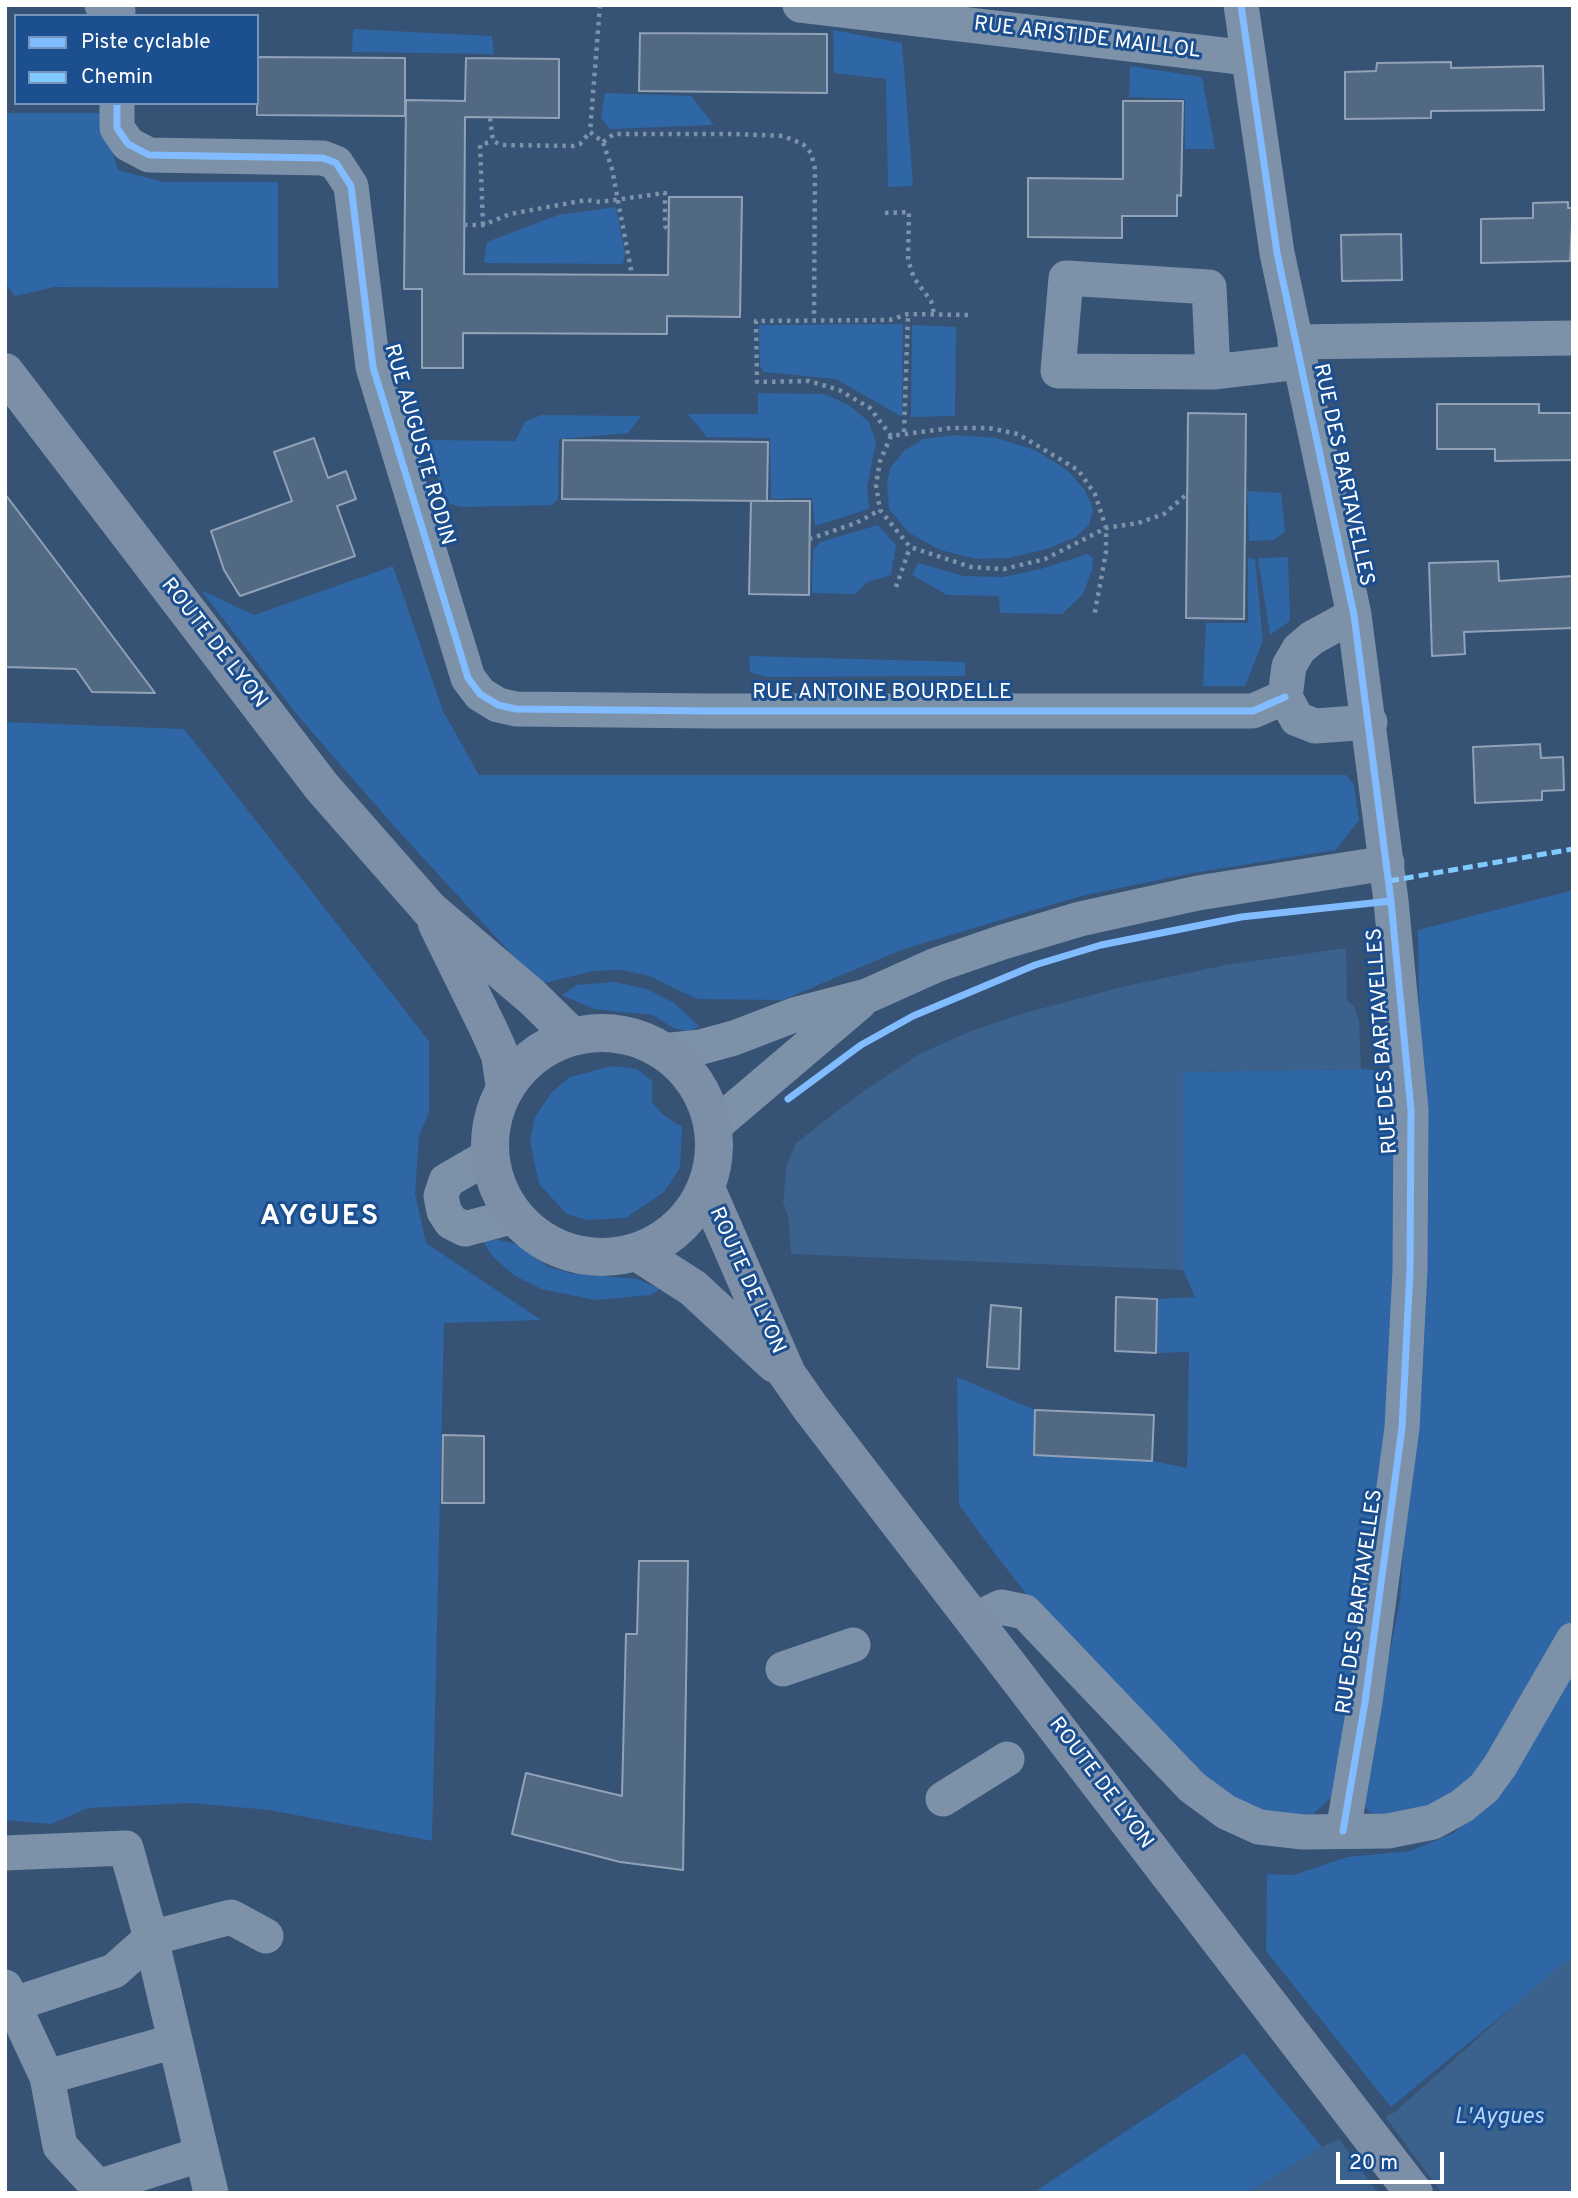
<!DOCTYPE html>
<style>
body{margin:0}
#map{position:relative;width:1578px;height:2198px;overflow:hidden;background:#365274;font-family:Overpass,sans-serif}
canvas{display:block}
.frame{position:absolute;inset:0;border:7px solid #fff;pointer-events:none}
.legend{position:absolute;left:14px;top:14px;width:245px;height:91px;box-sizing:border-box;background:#1b4f8f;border:2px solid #7695bc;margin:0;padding:9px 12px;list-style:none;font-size:21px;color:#fff}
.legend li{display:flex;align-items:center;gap:14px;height:35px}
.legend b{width:35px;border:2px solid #7695bc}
.scale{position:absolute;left:1336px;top:2152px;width:108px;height:32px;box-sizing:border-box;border:4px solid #fff;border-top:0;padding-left:9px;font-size:21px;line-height:24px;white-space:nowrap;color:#fff;-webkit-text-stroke:5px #1b4f8f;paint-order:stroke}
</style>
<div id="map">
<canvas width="1578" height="2198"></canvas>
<div class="frame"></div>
<ul class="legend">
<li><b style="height:9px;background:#80bcff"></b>Piste cyclable</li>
<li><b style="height:9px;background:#80caff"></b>Chemin</li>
</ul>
<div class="scale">20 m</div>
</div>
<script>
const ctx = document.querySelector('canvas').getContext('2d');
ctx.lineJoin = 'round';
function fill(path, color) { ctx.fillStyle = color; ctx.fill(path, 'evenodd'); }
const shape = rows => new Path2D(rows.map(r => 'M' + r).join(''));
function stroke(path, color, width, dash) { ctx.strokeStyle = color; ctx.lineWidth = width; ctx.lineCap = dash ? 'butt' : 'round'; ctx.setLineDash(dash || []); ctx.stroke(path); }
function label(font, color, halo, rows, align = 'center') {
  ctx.font = font + ' Overpass,sans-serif'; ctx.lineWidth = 6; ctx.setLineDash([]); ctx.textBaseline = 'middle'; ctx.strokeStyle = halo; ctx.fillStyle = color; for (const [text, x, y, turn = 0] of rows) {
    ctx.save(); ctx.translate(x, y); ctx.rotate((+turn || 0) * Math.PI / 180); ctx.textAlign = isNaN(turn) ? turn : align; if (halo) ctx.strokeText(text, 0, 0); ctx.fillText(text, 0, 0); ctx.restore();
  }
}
fill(shape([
 [353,29,492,36,494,54,352,52],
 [833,30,902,43,913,186,888,187,886,79,834,73],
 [1130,66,1202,77,1215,149,1185,149,1185,99,1129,97],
 [605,93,691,96,714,125,610,129,601,118],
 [5,113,101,113,118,170,163,182,278,182,278,288,55,287,15,296,5,283],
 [616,207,625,254,623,264,484,263,487,242,558,215],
 [903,324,902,417,836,379,764,372,760,366,759,325],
 [912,325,956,327,955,416,911,417],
 [758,393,825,394,850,406,869,422,876,443,867,486,869,509,815,526,812,498,771,499,770,438,707,437,688,414,758,414],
 [541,415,641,416,628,433,559,439,558,499,552,505,462,507,449,504,424,447,427,440,515,441,525,422],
 [955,435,996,438,1035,450,1067,470,1085,490,1093,509,1089,525,1076,537,1047,549,1008,558,977,559,940,550,908,532,889,509,887,485,890,468,904,451,923,439],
 [1247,491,1281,493,1285,532,1274,540,1249,541],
 [878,525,896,545,891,575,867,582,856,594,812,593,813,550,820,542],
 [1087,554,1093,558,1092,570,1083,594,1062,614,1000,613,999,596,947,595,912,575,918,563,964,576,1002,577,1041,569],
 [1288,557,1290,621,1270,635,1258,558],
 [1248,558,1255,559,1263,641,1245,686,1203,686,1206,623,1248,623],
 [393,566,443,711,479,775,1346,775,1354,785,1359,820,1336,850,1193,873,1081,896,901,950,783,1000,697,999,649,976,622,970,593,971,545,983,536,981,393,825,299,717,201,590,254,615],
 [749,656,965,662,965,676,767,677,750,672],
 [5,722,184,729,429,1041,429,1113,419,1136,415,1193,426,1243,541,1320,444,1323,432,1841,269,1810,191,1803,88,1808,51,1824,5,1820],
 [1573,890,1573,1620,1538,1684,1481,1772,1451,1799,1384,1818,1368,1811,1361,1799,1400,1600,1414,1395,1422,1241,1418,930],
 [614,982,647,989,674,1003,699,1026,690,1032,673,1028,653,1015,594,1009,562,995,577,985],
 [612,1066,637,1069,652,1081,652,1102,662,1114,682,1127,680,1168,664,1192,626,1218,587,1220,567,1214,539,1184,530,1142,535,1117,552,1092,570,1077],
 [1361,1069,1396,1072,1403,1272,1388,1432,1334,1795,1311,1816,1292,1825,1220,1800,1058,1635,996,1555,959,1505,957,1377,1035,1410,1034,1455,1152,1461,1187,1468,1189,1352,1156,1353,1157,1299,1195,1297,1183,1270,1183,1072],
 [495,1239,516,1244,549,1267,570,1273,637,1279,660,1289,651,1295,595,1300,541,1289,515,1276,492,1256,482,1240],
 [1573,1672,1573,1957,1391,2107,1266,1951,1267,1874,1294,1875,1347,1857,1410,1851,1454,1833,1494,1789],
 [1244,2053,1322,2147,1247,2193,1033,2193]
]), '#2f66a5');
fill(shape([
 [1346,948,1347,1000,1354,1006,1359,1020,1361,1069,1183,1072,1183,1270,791,1254,788,1216,783,1202,787,1163,796,1143,858,1095,921,1053,974,1030,1024,1013,1126,986,1225,965],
 [1573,1957,1573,2193,1247,2193,1322,2147,1395,2112,1554,1970]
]), '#3b618d');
fill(shape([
 [1383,2114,1442,2193,1378,2193,1337,2136]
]), '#365274');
const building = shape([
 [640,33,827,34,827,93,639,91,640,33],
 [257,57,405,58,405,116,257,115,257,57],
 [466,58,559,59,559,118,465,117,464,274,668,275,669,197,742,197,740,317,667,316,667,334,463,333,463,368,422,368,422,289,404,289,406,100,465,101,466,58],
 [1451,62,1451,68,1543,66,1544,110,1431,111,1431,118,1345,119,1345,72,1376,71,1377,63,1451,62],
 [1123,101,1183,101,1181,196,1177,195,1177,216,1122,216,1122,238,1028,237,1028,178,1123,179,1123,101],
 [1568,202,1568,208,1573,208,1570,261,1481,263,1481,219,1533,218,1533,203,1568,202],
 [1401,234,1402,280,1342,281,1341,235,1401,234],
 [1437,404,1539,404,1539,413,1573,413,1573,460,1495,461,1495,449,1437,449,1437,404],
 [1188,413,1246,414,1244,619,1186,618,1188,413],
 [314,438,328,478,346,471,356,499,337,506,355,556,240,596,224,570,211,531,292,501,274,452,314,438],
 [563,440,768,442,767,501,562,499,563,440],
 [5,494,77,589,155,693,92,692,76,669,5,667,5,494],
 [751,501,810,501,809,595,749,594,751,501],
 [1498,561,1499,581,1573,576,1573,628,1464,632,1465,654,1432,656,1429,563,1498,561],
 [1540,744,1541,758,1563,757,1564,790,1542,791,1542,800,1475,803,1473,747,1540,744],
 [1116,1297,1157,1299,1156,1353,1115,1351,1116,1297],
 [991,1305,1021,1308,1019,1369,987,1367,991,1305],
 [1035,1410,1154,1415,1152,1461,1034,1455,1035,1410],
 [443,1435,484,1436,484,1503,442,1503,443,1435],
 [639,1561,688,1561,683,1870,620,1862,512,1834,526,1773,622,1796,626,1634,637,1634,639,1561]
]);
fill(building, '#526984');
stroke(building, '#92a2b6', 2);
stroke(shape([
 [600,5,590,132,603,142,612,169,632,275],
 [490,118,493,141,501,145,574,146,580,144,590,132],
 [603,142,614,134,736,134,783,136,803,144,811,153,815,169,814,319],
 [885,213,909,212,908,260,914,278,931,301,934,314],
 [464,225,483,225,510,214,586,200,600,202,665,193,665,226,668,230],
 [483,225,480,145,493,141],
 [968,315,908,314,890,320,756,321,757,382,809,381,839,390,870,408,891,436,951,428,989,428,1018,434,1078,470,1095,494,1106,528,1106,552,1094,617],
 [904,432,908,314],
 [891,436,880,461,876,485,880,510,910,547,971,567,1004,569,1045,559,1106,528,1138,523,1164,514,1187,494],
 [809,539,856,523,880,510],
 [896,587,910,547]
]), '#7d92a8', 4.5, [3.5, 5]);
stroke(shape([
 [102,5,118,11],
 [800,5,1248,58],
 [1241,5,1277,253,1354,615,1391,901,1411,1110,1410,1270,1402,1428,1365,1702,1343,1831],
 [117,103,117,128,128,144,149,155,323,158,336,163,351,186,373,367,468,678,480,694,498,705,516,709,712,711,1253,711,1285,697],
 [1295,342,1573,338],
 [1213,372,1058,371,1066,278,1209,287,1213,372,1299,362],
 [1354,615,1312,638,1299,649,1289,666,1285,697,1297,719,1315,726,1370,722],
 [662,1051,701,1047,734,1038,794,1015,867,996,936,965,1003,942,1080,919,1198,893,1387,863],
 [713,1127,859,1003],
 [489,1156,446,1181,441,1196,444,1211,451,1222,465,1229,514,1216],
 [974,1620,1001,1607,1025,1612,1192,1787,1226,1812,1259,1827,1303,1832,1388,1831,1433,1822,1462,1806,1484,1788,1500,1766,1573,1640],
 [783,1669,853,1645],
 [943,1799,1007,1759],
 [5,1853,126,1848,151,1938,211,2193],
 [5,1987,47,2077,60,2146,98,2187,99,2193],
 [14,2004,114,1971,151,1938,231,1917,266,1936],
 [47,2077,175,2041],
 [98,2187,202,2154]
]), '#7d92a8', 35);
stroke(shape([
 [5,372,322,787,430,910,532,997,572,1036],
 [437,924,489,1030,500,1055,505,1088],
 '490 1145a112 112 0 1 1 224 0a112 112 0 1 1-224 0Z',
 [706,1188,787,1374,810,1407,1414,2193],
 [637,1252,693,1288,775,1364]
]), '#7d8ea7', 38);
stroke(shape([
 [1389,881,1573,849]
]), '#80caff', 5, [10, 5]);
stroke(shape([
 [1241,5,1277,253,1354,615,1391,901,1411,1110,1410,1270,1402,1428,1365,1702,1343,1831],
 [117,103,117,128,128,144,149,155,323,158,336,163,351,186,373,367,468,678,480,694,498,705,516,709,712,711,1253,711,1285,697],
 [788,1099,861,1045,913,1016,1035,965,1101,945,1241,917,1391,901]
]), '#80bcff', 7);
label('21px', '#fff', '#1b4f8f', [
 ["RUE ARISTIDE MAILLOL",1087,39,7],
 ["RUE AUGUSTE RODIN",418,445,74],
 ["RUE DES BARTAVELLES",1342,475,78],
 ["ROUTE DE LYON",213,644,52],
 ["RUE ANTOINE BOURDELLE",882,694],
 ["RUE DES BARTAVELLES",1384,1041,-94],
 ["ROUTE DE LYON",746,1281,66],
 ["RUE DES BARTAVELLES",1361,1602,-82],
 ["ROUTE DE LYON",1100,1784,53]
]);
label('italic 23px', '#b5d3f5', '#1b4f8f', [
 ["L'Aygues",1499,2118]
]);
ctx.letterSpacing = '2px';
label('bold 28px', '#fff', '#1b4f8f', [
 ["AYGUES",320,1218]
]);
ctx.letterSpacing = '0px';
</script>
